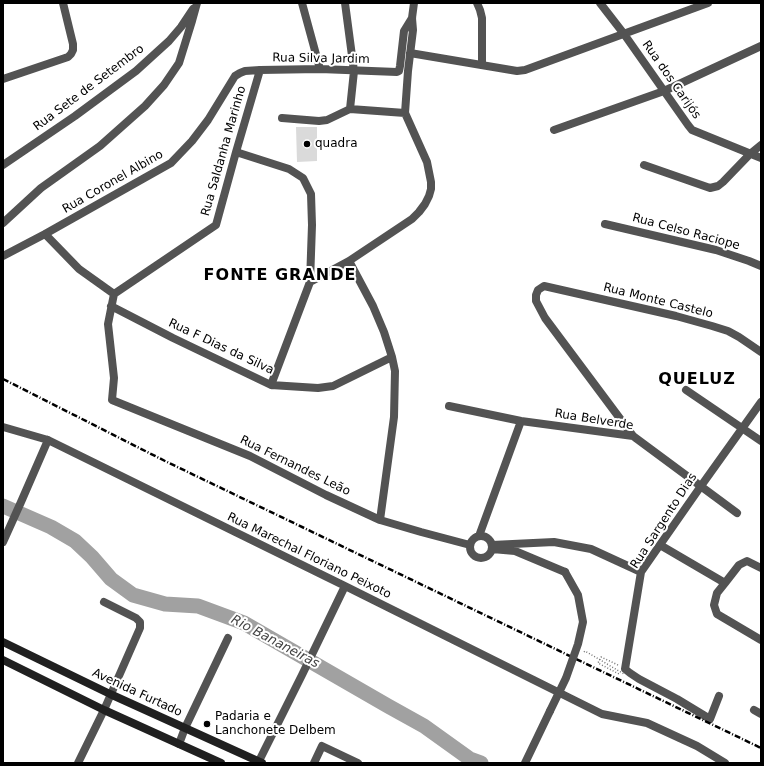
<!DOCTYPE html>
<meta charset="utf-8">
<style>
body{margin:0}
#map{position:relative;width:764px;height:766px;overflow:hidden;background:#fff;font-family:"DejaVu Sans",sans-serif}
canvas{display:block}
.frame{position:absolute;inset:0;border:4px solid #000;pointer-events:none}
</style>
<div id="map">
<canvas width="764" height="766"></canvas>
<div class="frame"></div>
</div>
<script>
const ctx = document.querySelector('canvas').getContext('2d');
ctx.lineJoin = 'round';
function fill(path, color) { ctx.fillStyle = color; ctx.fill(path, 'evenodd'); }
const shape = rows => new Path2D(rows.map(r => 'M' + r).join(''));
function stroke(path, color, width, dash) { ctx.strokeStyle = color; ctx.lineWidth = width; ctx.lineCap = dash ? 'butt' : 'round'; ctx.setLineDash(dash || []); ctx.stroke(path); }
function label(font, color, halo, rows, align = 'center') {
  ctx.font = font + ' "DejaVu Sans",sans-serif'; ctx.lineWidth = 4; ctx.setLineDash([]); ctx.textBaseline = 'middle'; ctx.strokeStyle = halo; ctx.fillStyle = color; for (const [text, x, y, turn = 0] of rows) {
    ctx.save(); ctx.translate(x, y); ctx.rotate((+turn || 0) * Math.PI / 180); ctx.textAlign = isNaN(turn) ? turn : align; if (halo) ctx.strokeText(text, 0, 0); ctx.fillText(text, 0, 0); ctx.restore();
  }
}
fill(shape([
 [296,127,317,127,317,161,297,162]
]), '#dadada');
stroke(shape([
 [3,506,51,527,75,541,92,557,111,579,133,595,165,604,198,606,244,623,388,706,424,726,470,759,481,763]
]), '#a1a1a1', 15);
stroke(shape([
 [618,665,601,657,598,663,619,674]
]), '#757575', 1.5, [1, 2]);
stroke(shape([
 [302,3,320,69],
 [345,3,354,71,350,109],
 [477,3,480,10,482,18,482,65],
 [600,3,624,34,688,125,692,130,761,158],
 [410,53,517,71,525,70,708,3],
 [260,70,236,152,216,225,114,294,108,324,114,378,112,400,250,456,326,495,380,520,421,532,470,545],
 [3,79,68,57,71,54,73,50,73,44,63,3],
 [282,118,319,121,327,120,350,109,405,113],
 [554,130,664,91,761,46],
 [236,152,289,169,303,178,311,194,312,225,310,282],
 [3,165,75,116,136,71,169,41,181,27,193,9],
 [644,165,710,188,718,186,723,182,750,154,761,145],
 [3,223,41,188,100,146,145,106,164,85,179,63,192,21,197,3],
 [605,224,716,250,749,261,761,266],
 [45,234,79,269,114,294],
 [3,256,45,234,171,163,192,141,208,120,235,76,240,73,245,71,260,70,320,69,397,72,399,71,400,66,404,31,412,18],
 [349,261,373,306,384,332,392,357,395,371,394,417,380,520],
 [111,306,173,338,271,385,318,388,333,386,392,357],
 [271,385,310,282,349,261,412,219,419,212,425,204,429,196,431,189,431,182,427,162,405,113,408,71,413,30,412,18,414,3],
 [686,390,761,441],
 [449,406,521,421,633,436,737,513],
 [3,427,48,440,345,586,602,714,647,723,697,746,725,763],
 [633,436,545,318,536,301,536,295,538,290,544,286,676,316,712,326,728,331,739,337,761,352],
 [479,536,521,421],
 '470 547a11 11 0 1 1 22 0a11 11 0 1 1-22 0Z',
 [3,542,21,502,48,440],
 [492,545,554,542,591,549,641,572],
 [660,545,725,583,717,593,714,605,717,614,761,640],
 [492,549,515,551,565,572],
 [725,583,739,565,747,561,761,568],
 [719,696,710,719,677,699,639,679,630,673,625,669,641,572,701,486,761,402],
 [754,710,761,714],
 [179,744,185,728,228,638],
 [78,763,104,710,140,628,140,622,136,618,104,602],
 [258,763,302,675,345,586],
 [314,763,322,746,358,763],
 [525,763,550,711]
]), '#535353', 8);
stroke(shape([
 [3,642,110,694,262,763],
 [3,660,104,710,221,763]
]), '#202020', 8);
stroke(shape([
 [3,379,165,461,761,748]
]), '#000', 2.5, [6, 2, 1, 2]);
stroke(shape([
 [584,652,585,651,624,674]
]), '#757575', 1.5, [1, 2]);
stroke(shape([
 [550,711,566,678,578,644,583,622,578,595,565,572]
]), '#535353', 8);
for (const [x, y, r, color] of [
 [307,144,4,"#000"],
 [207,724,4,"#000"]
]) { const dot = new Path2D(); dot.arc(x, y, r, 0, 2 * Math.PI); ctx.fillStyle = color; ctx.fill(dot); stroke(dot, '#fff', 1.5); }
label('12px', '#000', '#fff', [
 ["Rua Silva Jardim",321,59,1],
 ["Rua dos Carijós",671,80,55],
 ["Rua Sete de Setembro",89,88,-37],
 ["Rua Saldanha Marinho",224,151,-74],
 ["Rua Coronel Albino",113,182,-30],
 ["Rua Celso Raciope",686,232,15],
 ["Rua Monte Castelo",658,301,14],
 ["Rua F Dias da Silva",221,347,25],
 ["Rua Belverde",594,420,9],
 ["Rua Fernandes Leão",295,466,26],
 ["Rua Sargento Dias",664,521,-57],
 ["Rua Marechal Floriano Peixoto",309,556,26],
 ["Avenida Furtado",137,693,25]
]);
label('12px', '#000', '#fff', [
 ["quadra",315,144],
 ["Padaria e",215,717],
 ["Lanchonete Delbem",215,731]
], 'left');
label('italic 13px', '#424242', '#fff', [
 ["Rio Bananeiras",275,642,28]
]);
ctx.letterSpacing = '1px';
label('bold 16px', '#000', '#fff', [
 ["FONTE GRANDE",280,276],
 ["QUELUZ",697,380]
]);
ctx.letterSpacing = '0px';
</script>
